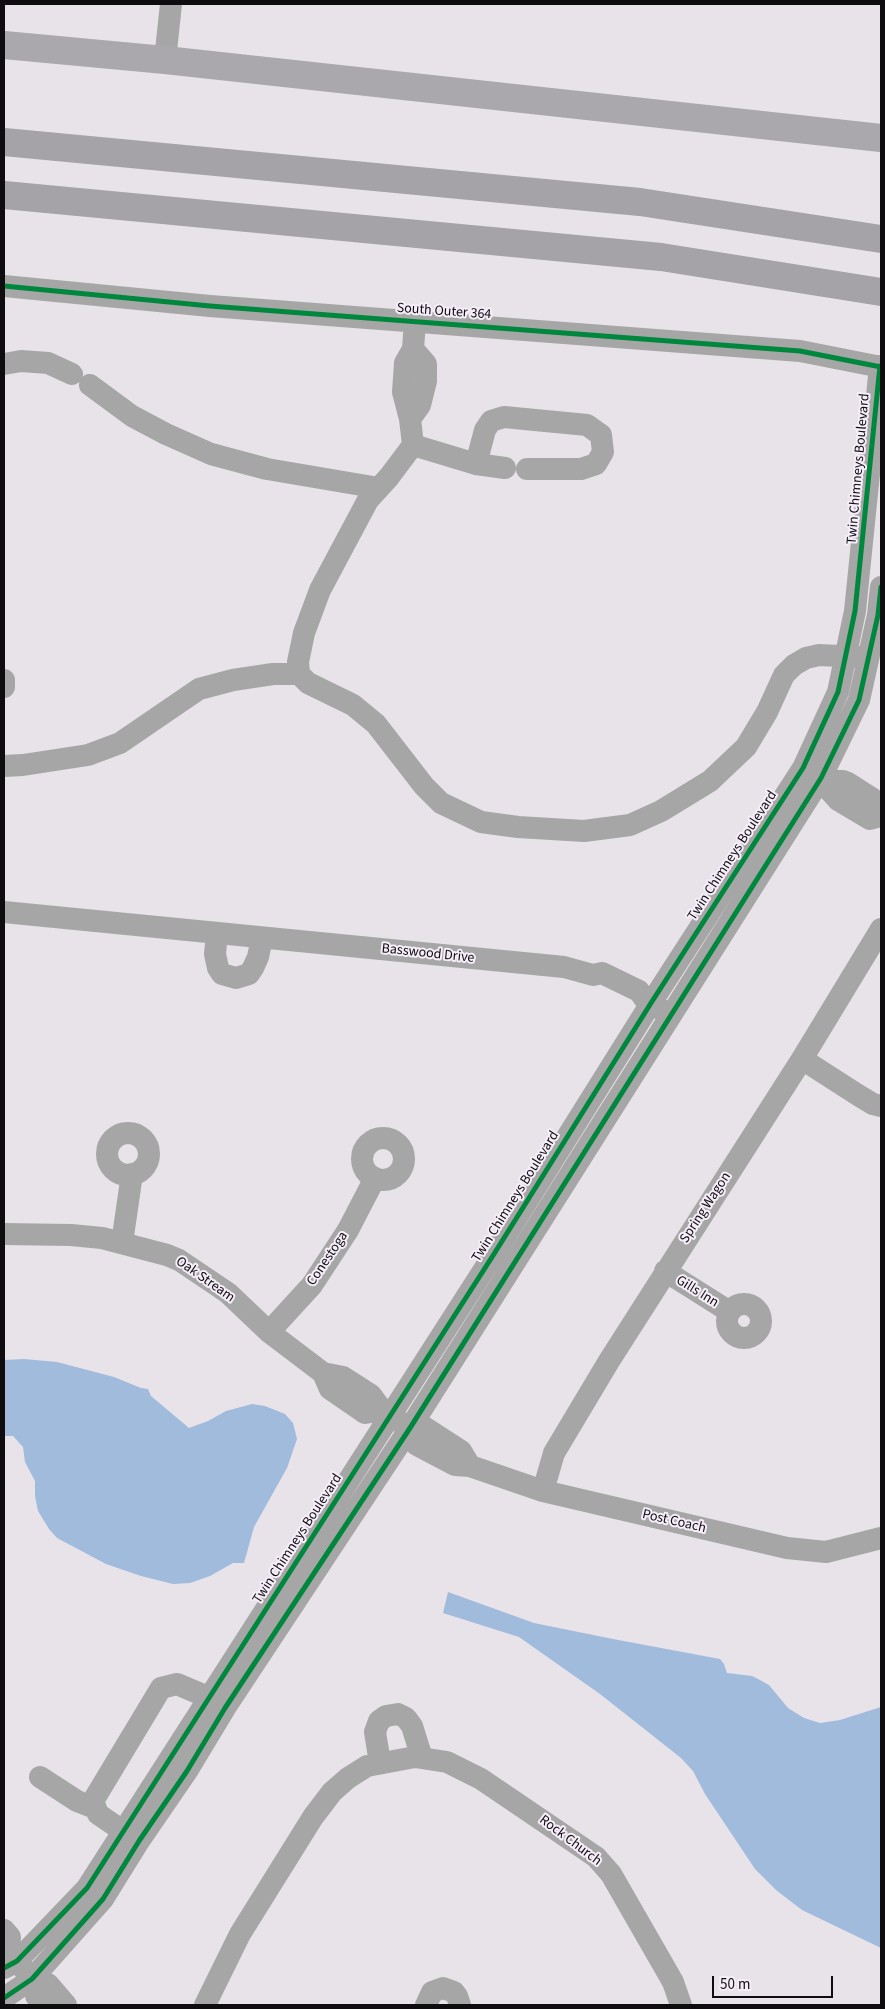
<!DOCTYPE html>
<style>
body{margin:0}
#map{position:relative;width:885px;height:2009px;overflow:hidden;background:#e7e3e8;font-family:"Source Sans 3",sans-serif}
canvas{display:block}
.frame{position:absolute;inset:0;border:5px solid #0f0c10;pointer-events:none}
.scale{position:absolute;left:712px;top:1976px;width:121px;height:22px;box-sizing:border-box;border:2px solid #0f0c10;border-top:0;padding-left:6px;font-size:15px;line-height:18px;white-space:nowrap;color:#0f0c10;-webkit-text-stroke:4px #f5edf8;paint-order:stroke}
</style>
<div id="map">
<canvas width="885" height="2009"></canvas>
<div class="frame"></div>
<div class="scale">50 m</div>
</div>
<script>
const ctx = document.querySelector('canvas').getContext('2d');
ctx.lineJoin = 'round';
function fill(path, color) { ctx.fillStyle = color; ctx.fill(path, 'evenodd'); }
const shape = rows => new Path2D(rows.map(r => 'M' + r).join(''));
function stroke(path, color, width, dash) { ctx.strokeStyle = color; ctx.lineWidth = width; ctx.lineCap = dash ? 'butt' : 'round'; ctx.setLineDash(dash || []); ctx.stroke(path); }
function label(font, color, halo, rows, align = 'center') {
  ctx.font = font + ' "Source Sans 3",sans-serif'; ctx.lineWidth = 4; ctx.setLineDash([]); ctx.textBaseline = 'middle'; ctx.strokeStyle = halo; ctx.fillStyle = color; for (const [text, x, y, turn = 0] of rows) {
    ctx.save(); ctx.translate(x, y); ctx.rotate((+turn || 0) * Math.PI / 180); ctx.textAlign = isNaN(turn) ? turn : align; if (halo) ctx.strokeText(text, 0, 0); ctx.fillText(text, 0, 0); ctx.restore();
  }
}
fill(shape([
 [24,1359,57,1362,114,1377,141,1388,148,1389,151,1396,189,1428,208,1421,226,1411,252,1404,265,1406,285,1414,293,1423,297,1439,287,1468,254,1527,244,1563,233,1563,210,1576,190,1583,173,1584,141,1576,106,1564,57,1538,49,1529,38,1511,35,1496,35,1481,25,1462,23,1447,13,1436,4,1436,4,1360],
 [448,1592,534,1623,613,1639,720,1659,724,1664,727,1673,752,1676,758,1679,769,1685,788,1708,804,1718,820,1723,840,1720,881,1707,881,1948,802,1910,776,1890,755,1869,705,1794,693,1771,681,1758,600,1694,519,1637,443,1613]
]), '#a1bbdd');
stroke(shape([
 [165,60,171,4],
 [4,286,210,306,800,351,881,367],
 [415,321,413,349,405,363,403,392,410,419,413,445,389,477,368,500,320,590,304,633,298,662,299,674,308,683,353,705,376,724,424,786,441,803,481,822,518,827,584,831,630,825,661,811,710,781,746,747,767,712,784,675,794,665,806,658,819,655,859,657],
 [4,364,21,361,48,363,72,374],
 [90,385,132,416,166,434,211,454,267,469,379,488],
 [410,419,420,405,426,381,426,364,413,349],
 [413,445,476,464,505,468],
 [476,464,485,430,491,421,504,417,587,425,601,435,603,452,596,464,581,469,527,469],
 [4,680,4,687],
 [4,766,23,765,88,755,120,743,199,689,233,680,273,674,299,674],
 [809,771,827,781,843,781,848,783,873,799,881,812],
 [827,781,829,790,838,800,870,819,881,816],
 [4,912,564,967,593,975,602,973,639,991,646,1001,662,1010],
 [217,933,215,954,218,968,222,974,236,978,249,974,253,968,258,957,262,938],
 [802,1059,858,1095,873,1104,881,1106],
 '107 1154a21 21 0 1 1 42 0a21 21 0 1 1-42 0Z',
 '362 1159a21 21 0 1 1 42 0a21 21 0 1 1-42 0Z',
 [4,1234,71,1235,102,1238,167,1255,179,1260,228,1293,269,1332,323,1373,343,1377,371,1395,382,1410,415,1432,417,1445,455,1465,470,1466,543,1491,787,1548,826,1552,881,1538],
 [122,1243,132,1174],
 [665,1271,730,1312],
 '727 1321a17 17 0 1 1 34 0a17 17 0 1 1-34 0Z',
 [269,1332,312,1285,348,1230,375,1178],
 [323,1373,330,1389,365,1413,382,1410],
 [415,1432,424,1427,461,1451,470,1466],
 [543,1491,554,1453,609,1361,802,1059,881,929],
 [380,1763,375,1732,379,1721,386,1716,398,1714,406,1718,412,1726,422,1758],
 [40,1777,77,1801,95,1808],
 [136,1840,98,1814,93,1801,161,1688,177,1684,210,1698,221,1706],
 [4,1930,10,1937,9,1951],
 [4,1950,9,1951,36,1984,36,1996,43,2005],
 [4,1968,17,1961,87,1888,494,1254,651,1003,803,768,838,692,855,611,880,366],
 [36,1984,48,1984,66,2005],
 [4,1998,32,1979,103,1899,139,1841,187,1771,225,1708,410,1428,821,778,859,700,878,615,881,587],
 [205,2005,240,1934,313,1817,332,1792,348,1778,367,1766,415,1757,447,1762,481,1779,596,1857,611,1874,673,1982,681,2005],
 [426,2005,432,1992,443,1988,454,1992,457,1996,460,2005]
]), '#a6a6a7', 22);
stroke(shape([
 [4,45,165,60,881,138]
]), '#aaa8ac', 28);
stroke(shape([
 [4,142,640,202,881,239],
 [4,195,661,257,881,292]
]), '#a5a3a7', 28);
stroke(shape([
 [4,286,210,306,800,351,881,367],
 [4,1968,17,1961,87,1888,494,1254,651,1003,803,768,838,692,855,611,880,366],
 [4,1998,32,1979,103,1899,139,1841,187,1771,225,1708,410,1428,821,778,859,700,878,615,881,587]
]), '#00873e', 5);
label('14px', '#0f0c10', '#f5edf8', [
 ["South Outer 364",444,312,4],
 ["Twin Chimneys Boulevard",859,469,-85],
 ["Twin Chimneys Boulevard",733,856,-57],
 ["Basswood Drive",428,954,6],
 ["Twin Chimneys Boulevard",516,1197,-58],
 ["Spring Wagon",706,1208,-57],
 ["Conestoga",328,1259,-56],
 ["Oak Stream",205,1280,35],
 ["Gills Inn",697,1292,32],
 ["Post Coach",674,1522,13],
 ["Twin Chimneys Boulevard",298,1539,-57],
 ["Rock Church",570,1841,37]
]);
</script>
